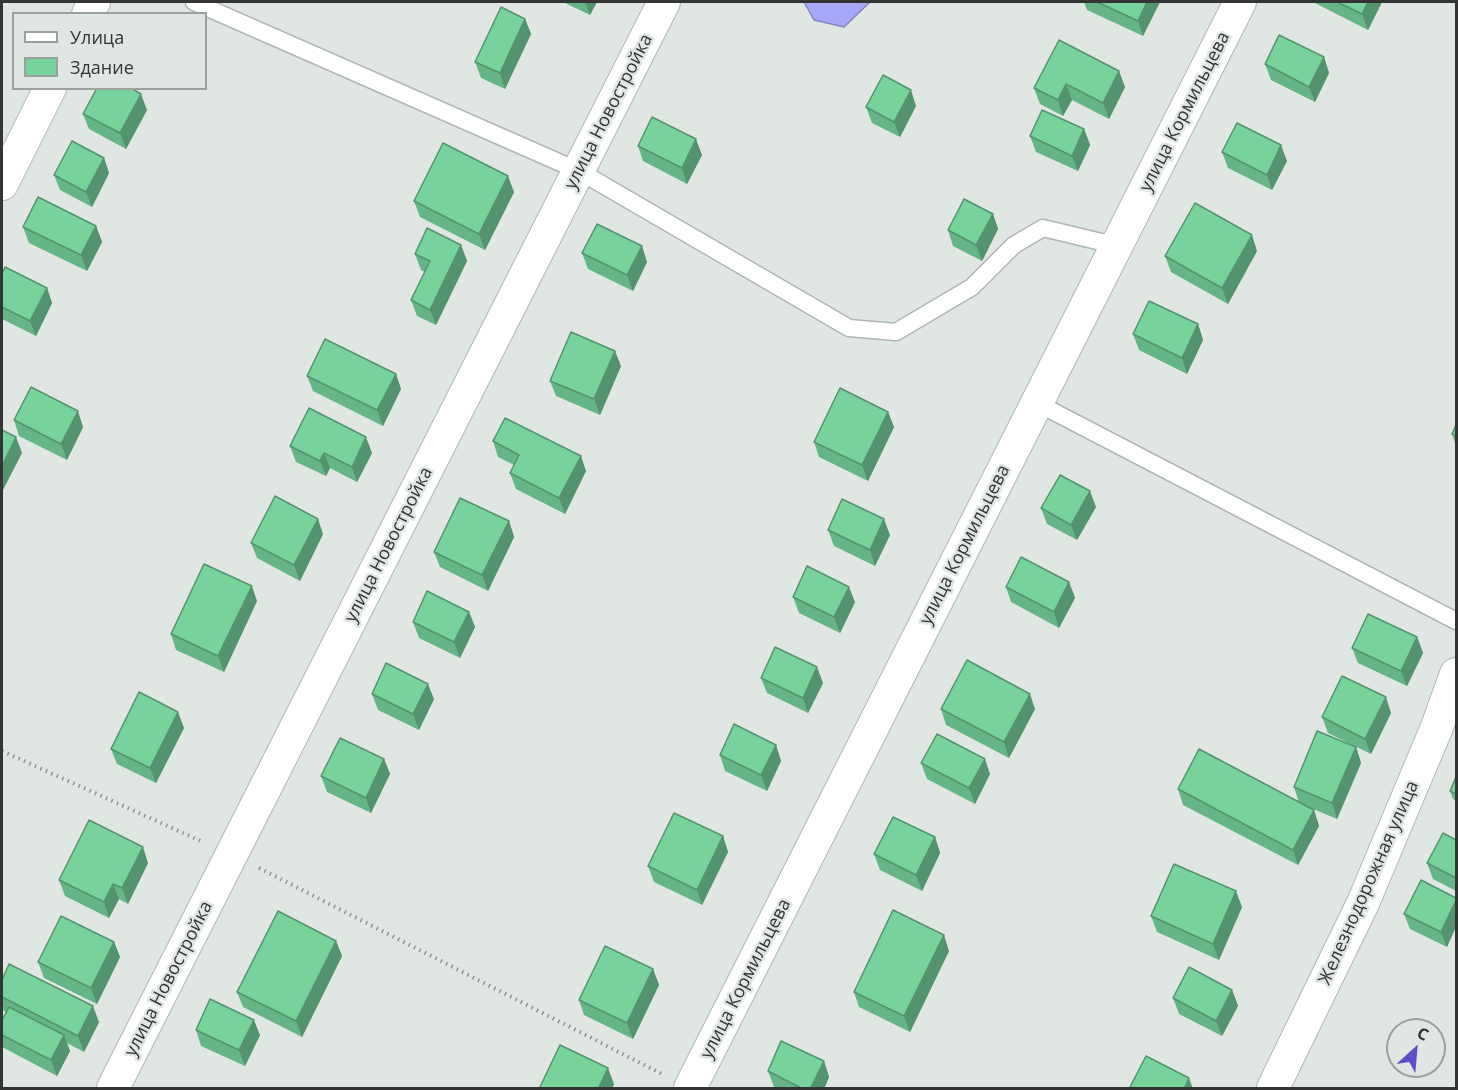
<!DOCTYPE html>
<meta charset="utf-8">
<style>
body{margin:0}
#map{position:relative;width:1458px;height:1090px;overflow:hidden;background:#e0e7e2;font-family:"Open Sans",sans-serif}
canvas{display:block}
.frame{position:absolute;inset:0;border:3px solid #323533;pointer-events:none}
.legend{position:absolute;left:12px;top:12px;width:195px;height:78px;box-sizing:border-box;background:#e0e7e2;border:2px solid #9aa09c;margin:0;padding:8px 10px;list-style:none;font-size:18px;color:#323533}
.legend li{display:flex;align-items:center;gap:12px;height:30px}
.legend b{width:30px;border:2px solid #9aa09c}
.north{position:absolute;left:1386px;top:1018px;width:60px;height:60px;box-sizing:border-box;background:#e0e7e2;border:2px solid #9aa09c;border-radius:50%;rotate:26deg;font-size:16px;font-weight:700;line-height:24px;text-align:center;color:#323533}
.north::after{content:'';display:block;margin:auto;width:21px;height:27px;background:#5d4fc8;clip-path:polygon(50% 0,100% 100%,50% 72%,0 100%)}
</style>
<div id="map">
<canvas width="1458" height="1090"></canvas>
<div class="frame"></div>
<ul class="legend">
<li><b style="height:8px;background:#fff"></b>Улица</li>
<li><b style="height:16px;background:#77d29c"></b>Здание</li>
</ul>
<div class="north">С</div>
</div>
<script>
const ctx = document.querySelector('canvas').getContext('2d');
ctx.lineJoin = 'round';
function fill(path, color) { ctx.fillStyle = color; ctx.fill(path, 'evenodd'); }
const shape = rows => new Path2D(rows.map(r => 'M' + r).join(''));
function stroke(path, color, width, dash) { ctx.strokeStyle = color; ctx.lineWidth = width; ctx.lineCap = dash ? 'butt' : 'round'; ctx.setLineDash(dash || []); ctx.stroke(path); }
function label(font, color, halo, rows, align = 'center') {
  ctx.font = font + ' "Open Sans",sans-serif'; ctx.lineWidth = 5; ctx.setLineDash([]); ctx.textBaseline = 'middle'; ctx.strokeStyle = halo; ctx.fillStyle = color; for (const [text, x, y, turn = 0] of rows) {
    ctx.save(); ctx.translate(x, y); ctx.rotate((+turn || 0) * Math.PI / 180); ctx.textAlign = isNaN(turn) ? turn : align; if (halo) ctx.strokeText(text, 0, 0); ctx.fillText(text, 0, 0); ctx.restore();
  }
}
const water = shape([
 [804,2,870,2,844,27,814,20,804,2]
]);
fill(water, '#a7a7fa');
stroke(water, '#8485be', 1.5);
const service = shape([
 [194,2,579,171,849,328,896,332,972,287,1014,245,1043,228,1118,246],
 [1037,403,1456,621]
]);
const minor = shape([
 [88,14,94,2],
 [2,184,50,88],
 [113,1088,664,2],
 [690,1088,1240,2],
 [1273,1088,1363,903,1437,727,1456,674]
]);
stroke(service, '#afb6b1', 19);
stroke(minor, '#afb6b1', 34);
stroke(shape([
 [2,751,203,842],
 [259,868,664,1075]
]), '#8f9490', 4, [1.5, 4.5]);
stroke(service, '#fff', 16);
stroke(minor, '#fff', 32);
fill(shape([
 [563,2,597,2,590,15],
 [1084,2,1160,2,1143,36,1087,10],
 [1313,2,1382,2,1368,30],
 [525,19,531,34,505,89,481,78,475,62],
 [1059,40,1125,87,1109,119,1072,100,1063,116,1040,104,1034,88],
 [1324,57,1329,73,1315,102,1271,80,1265,64],
 [916,106,900,137,872,123,866,107],
 [147,110,126,149,89,129,83,114],
 [1084,129,1090,145,1078,171,1036,152,1030,136],
 [638,146,702,155,687,184,643,161],
 [1222,152,1287,161,1272,190,1228,168],
 [104,158,109,173,92,207,60,190,54,175],
 [514,192,485,250,420,217,414,201],
 [993,214,998,229,982,261,953,246,948,230],
 [96,226,102,242,87,271,29,243,23,227],
 [461,245,467,261,436,325,417,316,411,300,425,272,421,270,415,254],
 [1257,251,1228,304,1171,272,1165,256],
 [582,253,647,262,633,291,588,269],
 [2,274,47,288,52,303,36,336,2,319],
 [1198,324,1203,340,1187,374,1139,350,1133,334],
 [621,366,600,415,556,396,550,381],
 [396,374,401,389,383,426,313,391,307,376],
 [888,412,894,427,868,481,819,457,814,442],
 [14,420,83,427,67,460,19,436],
 [1456,425,1456,446,1452,434],
 [493,441,586,471,565,514,516,489,510,473,514,465,498,457],
 [290,446,372,453,357,482,330,468,326,476,296,462],
 [1096,507,1077,540,1047,524,1041,508],
 [509,521,514,537,488,591,440,567,434,552],
 [828,530,890,535,875,566,834,546],
 [323,534,300,581,257,558,251,543],
 [1069,582,1075,598,1059,628,1011,602,1006,587],
 [793,597,855,602,840,633,799,613],
 [257,601,224,672,176,650,171,634],
 [469,612,475,627,460,658,419,638,413,622],
 [1417,637,1423,653,1407,686,1358,663,1352,648],
 [761,678,823,683,808,713,767,693],
 [372,694,434,699,419,730,378,710],
 [941,709,1035,709,1009,758,946,725],
 [1391,713,1371,754,1328,733,1322,717],
 [184,728,156,783,117,764,111,749],
 [776,745,781,761,767,791,725,771,720,755],
 [1356,747,1361,763,1337,819,1299,803,1294,787],
 [384,759,390,774,371,813,327,792,321,776],
 [921,763,990,774,975,804,927,779],
 [1456,777,1456,801,1453,799,1450,791],
 [1178,789,1314,810,1319,826,1298,865,1183,805],
 [723,836,728,852,702,905,654,882,648,866],
 [935,837,940,853,922,891,880,870,874,854],
 [1456,840,1456,891,1433,879,1427,863],
 [148,863,128,904,119,899,109,918,65,896,59,880],
 [1456,898,1447,947,1410,929,1404,914],
 [1242,907,1219,960,1157,932,1151,916],
 [336,941,342,956,302,1037,243,1007,237,992],
 [114,942,120,957,97,1004,44,978,38,962],
 [949,951,910,1032,859,1007,854,992],
 [653,969,659,985,633,1039,584,1015,579,1000],
 [2,980,99,1022,84,1052,67,1043,70,1051,57,1076,2,1047,2,1020,6,1012,2,1010],
 [1232,990,1238,1006,1222,1036,1179,1014,1173,998],
 [196,1030,260,1035,245,1066,201,1046],
 [824,1061,829,1077,824,1089,777,1089,774,1087,768,1071]
]), '#66b586');
fill(shape([
 [585,2,597,2,590,15],
 [1147,2,1160,2,1143,36,1138,21],
 [1368,2,1382,2,1368,30,1362,14],
 [525,19,531,34,505,89,500,73],
 [1324,57,1329,73,1315,102,1309,87],
 [1119,71,1125,87,1109,119,1103,103],
 [1066,84,1072,100,1063,116,1058,100],
 [911,90,916,106,900,137,894,122],
 [141,94,147,110,126,149,120,133],
 [1084,129,1090,145,1078,171,1072,156],
 [696,139,702,155,687,184,682,168],
 [1281,145,1287,161,1272,190,1267,175],
 [104,158,109,173,92,207,86,192],
 [508,176,514,192,485,250,479,234],
 [993,214,998,229,982,261,976,245],
 [96,226,102,242,87,271,81,255],
 [1252,235,1257,251,1228,304,1222,288],
 [461,245,467,261,436,325,430,310],
 [642,246,647,262,633,291,627,275],
 [47,288,52,303,36,336,30,321],
 [1198,324,1203,340,1187,374,1182,358],
 [615,351,621,366,600,415,594,399],
 [396,374,401,389,383,426,377,410],
 [78,411,83,427,67,460,61,444],
 [888,412,894,427,868,481,862,465],
 [16,437,22,453,2,492,2,466],
 [366,437,372,453,357,482,352,467],
 [324,453,330,468,326,476,320,461],
 [581,456,586,471,565,514,559,498],
 [1090,491,1096,507,1077,540,1071,525],
 [318,519,323,534,300,581,294,565],
 [884,519,890,535,875,566,870,550],
 [509,521,514,537,488,591,482,575],
 [1069,582,1075,598,1059,628,1054,612],
 [252,586,257,601,224,672,218,656],
 [849,587,855,602,840,633,834,617],
 [469,612,475,627,460,658,454,642],
 [1417,637,1423,653,1407,686,1401,671],
 [817,667,823,683,808,713,803,698],
 [428,684,434,699,419,730,413,714],
 [1030,694,1035,709,1009,758,1004,742],
 [1386,697,1391,713,1371,754,1365,739],
 [178,712,184,728,156,783,150,768],
 [776,745,781,761,767,791,761,775],
 [1356,747,1361,763,1337,819,1332,803],
 [384,759,390,774,371,813,366,798],
 [985,759,990,774,975,804,969,788],
 [1314,810,1319,826,1298,865,1293,850],
 [723,836,728,852,702,905,697,890],
 [935,837,940,853,922,891,916,875],
 [143,847,148,863,128,904,122,888],
 [113,884,119,899,109,918,104,902],
 [1236,891,1242,907,1219,960,1213,944],
 [1456,900,1456,927,1447,947,1441,932],
 [944,935,949,951,910,1032,904,1016],
 [336,941,342,956,302,1037,296,1021],
 [114,942,120,957,97,1004,91,988],
 [653,969,659,985,633,1039,627,1023],
 [1232,990,1238,1006,1222,1036,1216,1021],
 [93,1006,99,1022,84,1052,78,1036],
 [254,1020,260,1035,245,1066,239,1050],
 [64,1035,70,1051,57,1076,51,1060],
 [824,1061,829,1077,824,1089,810,1089],
 [608,1068,614,1084,612,1089,598,1089],
 [1189,1078,1193,1089,1184,1089]
]), '#53936d');
const building = shape([
 [1097,2,1147,2,1138,21,1097,2],
 [1337,2,1368,2,1362,14,1337,2],
 [501,7,525,19,500,73,475,62,501,7],
 [1279,35,1324,57,1309,87,1265,64,1279,35],
 [1059,40,1119,71,1103,103,1066,84,1058,100,1034,88,1059,40],
 [883,75,911,90,894,122,866,107,883,75],
 [97,88,131,88,141,94,120,133,83,114,97,88],
 [1042,110,1084,129,1072,156,1030,136,1042,110],
 [652,117,696,139,682,168,638,146,652,117],
 [1237,123,1281,145,1267,175,1222,152,1237,123],
 [72,141,104,158,86,192,54,175,72,141],
 [443,143,508,176,479,234,414,201,443,143],
 [38,197,96,226,81,255,23,227,38,197],
 [964,199,993,214,976,245,948,230,964,199],
 [1195,203,1252,235,1222,288,1165,256,1195,203],
 [597,224,642,246,627,275,582,253,597,224],
 [427,228,461,245,430,310,411,300,430,261,415,254,427,228],
 [5,267,47,288,30,321,2,307,2,274,5,267],
 [1149,301,1198,324,1182,358,1133,334,1149,301],
 [571,332,615,351,594,399,550,381,571,332],
 [325,339,396,374,377,410,307,376,325,339],
 [31,387,78,411,61,444,14,420,31,387],
 [840,388,888,412,862,465,814,442,840,388],
 [309,408,366,437,352,467,324,453,320,461,290,446,309,408],
 [505,418,581,456,559,498,510,473,519,455,493,441,505,418],
 [1456,425,1456,436,1452,434,1456,425],
 [2,430,16,437,2,466,2,430],
 [1060,475,1090,491,1071,525,1041,508,1060,475],
 [275,496,318,519,294,565,251,543,275,496],
 [460,498,509,521,482,575,434,552,460,498],
 [842,499,884,519,870,550,828,530,842,499],
 [1021,557,1069,582,1054,612,1006,587,1021,557],
 [204,564,252,586,218,656,171,634,204,564],
 [807,566,849,587,834,617,793,597,807,566],
 [427,591,469,612,454,642,413,622,427,591],
 [1368,614,1417,637,1401,671,1352,648,1368,614],
 [775,647,817,667,803,698,761,678,775,647],
 [967,660,1030,694,1004,742,941,709,967,660],
 [386,663,428,684,413,714,372,694,386,663],
 [1342,676,1386,697,1365,739,1322,717,1342,676],
 [139,692,178,712,150,768,111,749,139,692],
 [734,724,776,745,761,775,720,755,734,724],
 [1317,731,1356,747,1332,803,1294,787,1317,731],
 [937,734,985,759,969,788,921,763,937,734],
 [340,738,384,759,366,798,321,776,340,738],
 [1199,749,1314,810,1293,850,1178,789,1199,749],
 [1456,777,1456,794,1450,791,1456,777],
 [674,813,723,836,697,890,648,866,674,813],
 [893,817,935,837,916,875,874,854,893,817],
 [89,820,143,847,122,888,113,884,104,902,59,880,89,820],
 [1443,833,1456,840,1456,878,1427,863,1443,833],
 [1174,864,1236,891,1213,944,1151,916,1174,864],
 [1421,880,1456,898,1456,900,1441,932,1404,914,1421,880],
 [893,910,944,935,904,1016,854,992,893,910],
 [278,911,336,941,296,1021,237,992,278,911],
 [61,916,114,942,91,988,38,962,61,916],
 [605,946,653,969,627,1023,579,1000,605,946],
 [9,964,93,1006,78,1036,2,997,2,980,9,964],
 [1189,967,1232,990,1216,1021,1173,998,1189,967],
 [210,999,254,1020,239,1050,196,1030,210,999],
 [9,1007,64,1035,51,1060,2,1035,2,1020,9,1007],
 [781,1041,824,1061,810,1089,803,1089,768,1071,781,1041],
 [560,1045,608,1068,598,1089,539,1089,560,1045],
 [1146,1056,1189,1078,1184,1089,1134,1089,1130,1087,1146,1056]
]);
fill(building, '#77d29c');
stroke(building, '#53936d', 1.5);
label('18px', '#323533', '#e0e7e2', [
 ["улица Новостройка",609,112,-63],
 ["улица Кормильцева",1185,112,-63],
 ["улица Новостройка",389,545,-63],
 ["улица Кормильцева",965,545,-63],
 ["Железнодорожная улица",1369,883,-66],
 ["улица Новостройка",169,979,-63],
 ["улица Кормильцева",746,979,-63]
]);
</script>
